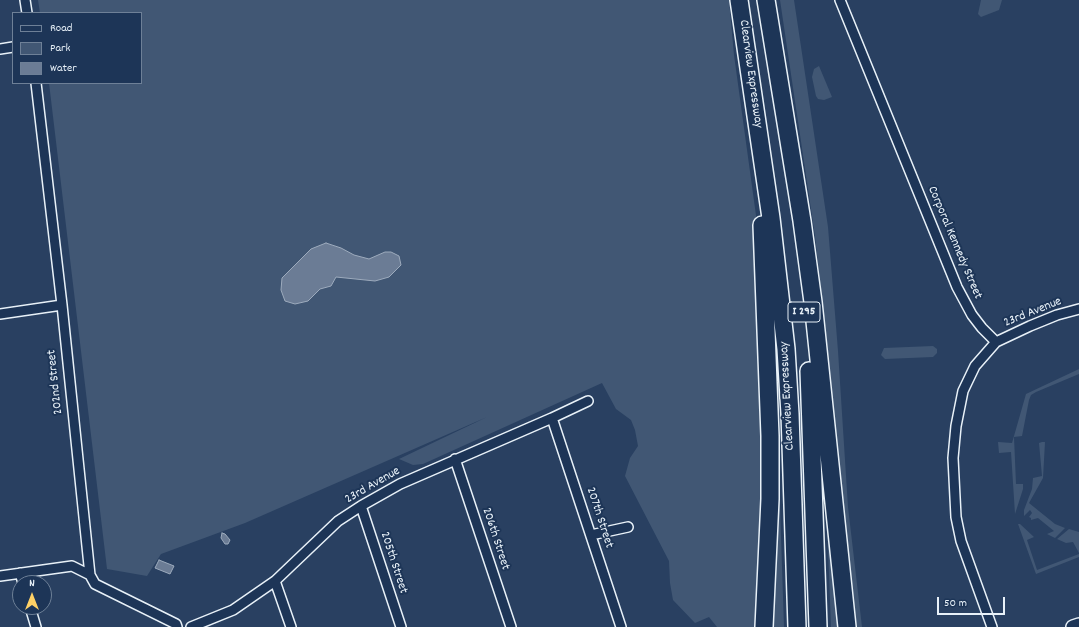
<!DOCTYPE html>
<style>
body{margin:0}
#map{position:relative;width:1079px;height:627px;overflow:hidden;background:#294061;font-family:Dekko,sans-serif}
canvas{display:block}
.legend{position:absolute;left:12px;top:12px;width:130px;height:72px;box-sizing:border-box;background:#1d3557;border:1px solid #6e8097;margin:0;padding:5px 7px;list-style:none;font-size:12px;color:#e8f1f8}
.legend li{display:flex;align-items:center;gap:8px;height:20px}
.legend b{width:20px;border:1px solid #6e8097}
.north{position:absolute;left:12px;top:575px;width:40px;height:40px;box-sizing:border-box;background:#1d3557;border:1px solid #6e8097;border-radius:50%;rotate:0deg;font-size:11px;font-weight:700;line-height:16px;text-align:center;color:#e8f1f8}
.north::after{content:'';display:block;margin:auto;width:14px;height:18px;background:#ffd166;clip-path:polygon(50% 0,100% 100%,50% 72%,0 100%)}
.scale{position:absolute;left:937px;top:597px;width:68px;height:18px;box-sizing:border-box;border:2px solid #e8f1f8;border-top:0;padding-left:5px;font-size:12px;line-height:14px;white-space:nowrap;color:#e8f1f8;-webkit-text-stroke:3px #1d3557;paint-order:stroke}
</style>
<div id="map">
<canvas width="1079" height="627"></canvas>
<ul class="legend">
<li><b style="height:5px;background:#1d3557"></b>Road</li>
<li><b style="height:11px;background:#415774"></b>Park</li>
<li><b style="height:11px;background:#6b7c95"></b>Water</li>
</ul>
<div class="north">N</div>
<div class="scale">50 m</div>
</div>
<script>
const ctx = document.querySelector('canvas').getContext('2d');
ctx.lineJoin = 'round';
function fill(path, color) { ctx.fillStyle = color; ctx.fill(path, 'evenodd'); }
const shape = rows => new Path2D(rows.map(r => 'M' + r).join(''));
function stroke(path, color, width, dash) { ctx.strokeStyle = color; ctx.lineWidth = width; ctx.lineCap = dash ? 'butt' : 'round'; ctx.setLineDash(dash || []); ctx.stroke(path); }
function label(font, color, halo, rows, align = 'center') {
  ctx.font = font + ' Dekko,sans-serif'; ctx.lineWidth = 4; ctx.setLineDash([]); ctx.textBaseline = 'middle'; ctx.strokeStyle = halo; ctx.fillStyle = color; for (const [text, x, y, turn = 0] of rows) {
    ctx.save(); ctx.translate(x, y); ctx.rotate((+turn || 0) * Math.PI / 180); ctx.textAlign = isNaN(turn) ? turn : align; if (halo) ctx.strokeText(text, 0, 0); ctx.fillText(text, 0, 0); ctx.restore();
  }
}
fill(shape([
 [38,0,729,0,734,55,758,230,764,379,761,627,717,627,709,617,695,623,673,600,670,583,669,561,625,476,630,458,638,446,635,430,631,420,616,409,602,383,423,464,413,465,399,459,487,417,245,523,161,554,147,576,107,569,49,83,141,83,141,13,40,13],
 [780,0,794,0,828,227,838,351,848,507,862,627,853,627,834,444,827,343,815,236],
 [981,0,1002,0,999,10,981,17,978,14],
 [819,66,832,97,824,100,818,99,816,96,812,77,814,69],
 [933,346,937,349,937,353,933,357,885,359,881,355,884,348],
 [1079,369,1079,374,1036,392,1031,395,1029,400,1022,436,1014,437,1016,484,1023,484,1023,489,1015,514,1011,452,999,453,998,442,1012,443,1026,394],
 [776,395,779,476,784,627,773,627,777,529],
 [1042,442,1045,442,1043,478,1029,503,1055,524,1065,528,1055,538,1047,534,1054,531,1038,518,1031,520,1031,518,1029,517,1032,513,1030,510,1024,516,1024,510,1032,489,1033,478,1042,476,1039,443],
 [824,444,844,627,831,627],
 [1018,524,1020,524,1034,537,1027,540,1037,570,1079,554,1079,557,1036,574],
 [1069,529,1079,532,1079,553,1073,542,1066,543,1057,539]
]), '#415774');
const water = shape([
 [326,243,341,248,354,255,369,259,385,252,391,252,399,256,401,265,389,277,375,281,336,277,331,286,320,289,308,301,295,304,285,301,281,290,282,278,311,249,326,243],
 [222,533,225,534,230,540,228,544,225,544,221,538,222,533],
 [159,560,174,566,170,574,155,568,159,560]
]);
fill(water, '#6b7c95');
stroke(water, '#9dabbd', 1);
const street = shape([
 [25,0,27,13],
 [840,0,957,287,972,315,982,328,996,342],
 [0,49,13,47],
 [36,83,62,305,90,575,95,584,176,624,177,627],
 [0,314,62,305],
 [552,418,621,627],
 [455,459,511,627],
 [361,506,401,627],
 [591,535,628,527],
 [20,573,23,583],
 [0,576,72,566,90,575],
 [275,581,291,627],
 [30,607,36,627],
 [191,627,233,610,275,581,338,521,361,506,400,484,552,418,588,401],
 [992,627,961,541,956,517,953,458,956,426,963,391,975,366,996,342,1030,326,1057,315,1079,309]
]);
const secondary = shape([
 [1073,627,1079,625]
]);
const highway = shape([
 [739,0,771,218,786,349,790,414,797,627],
 [766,0,802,221,813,302,847,627],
 [762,225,770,436,770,499,764,627],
 [809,371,818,627]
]);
stroke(street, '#e8f1f8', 12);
stroke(secondary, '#e8f1f8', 16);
stroke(highway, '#e8f1f8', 20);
stroke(street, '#1d3557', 9);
stroke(secondary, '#1d3557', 13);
stroke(highway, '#1d3557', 17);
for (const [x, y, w] of [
 [804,312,32]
]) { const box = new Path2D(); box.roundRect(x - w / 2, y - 10, w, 20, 3); ctx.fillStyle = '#1d3557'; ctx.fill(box); stroke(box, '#e8f1f8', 1); }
label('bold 12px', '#e8f1f8', null, [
 ["I 295",804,312]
]);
label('13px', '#e8f1f8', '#1d3557', [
 ["Clearview Expressway",750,74,82],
 ["Corporal Kennedy Street",954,243,67],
 ["23rd Avenue",1033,313,-22],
 ["202nd Street",56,382,-96],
 ["Clearview Expressway",788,396,-93],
 ["23rd Avenue",373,486,-30],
 ["207th Street",599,518,72],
 ["206th Street",495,539,72],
 ["205th Street",393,563,72]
]);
</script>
